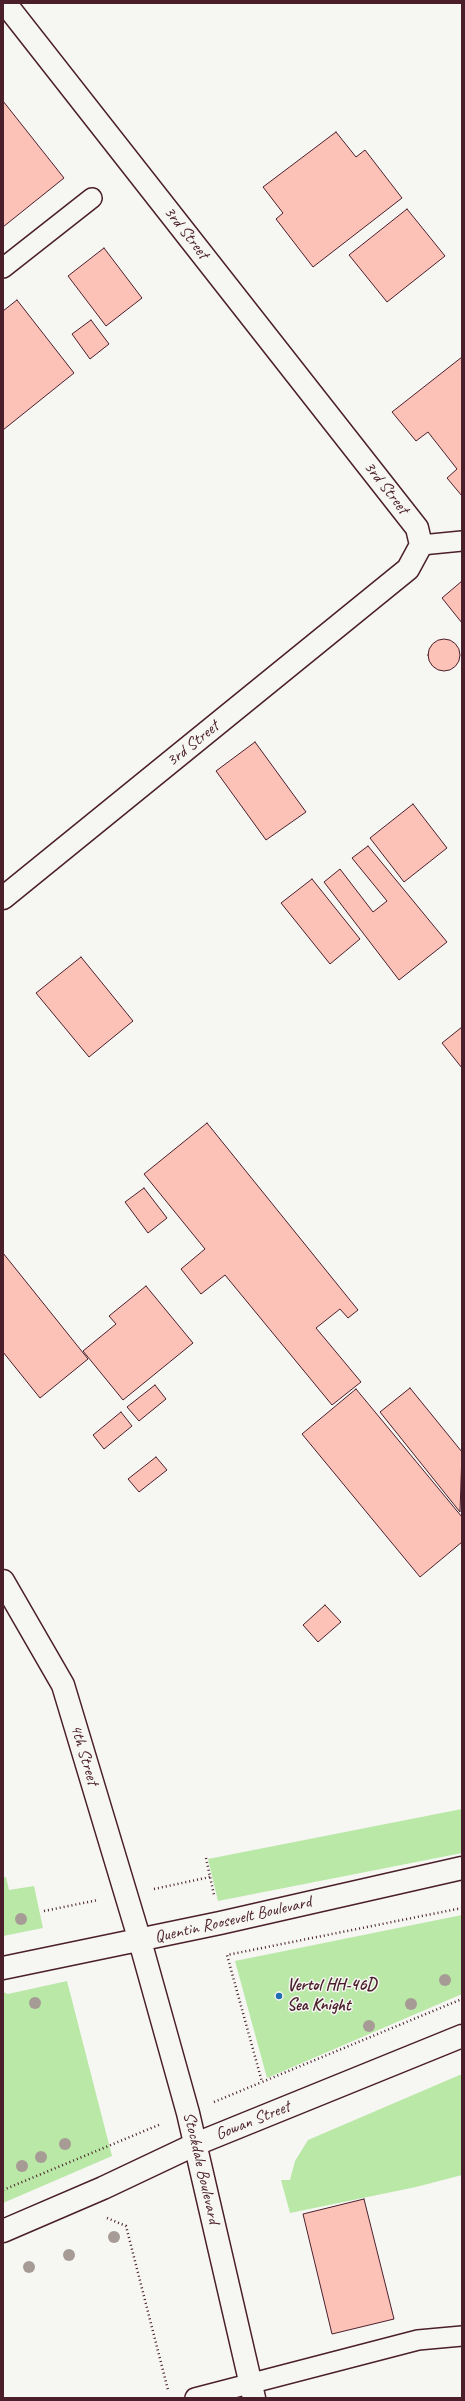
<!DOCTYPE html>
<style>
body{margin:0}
#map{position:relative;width:465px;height:2401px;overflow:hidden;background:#f6f6f2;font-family:Caveat,sans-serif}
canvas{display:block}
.frame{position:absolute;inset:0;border:4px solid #4a1f2b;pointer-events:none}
</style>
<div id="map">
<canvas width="465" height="2401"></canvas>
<div class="frame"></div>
</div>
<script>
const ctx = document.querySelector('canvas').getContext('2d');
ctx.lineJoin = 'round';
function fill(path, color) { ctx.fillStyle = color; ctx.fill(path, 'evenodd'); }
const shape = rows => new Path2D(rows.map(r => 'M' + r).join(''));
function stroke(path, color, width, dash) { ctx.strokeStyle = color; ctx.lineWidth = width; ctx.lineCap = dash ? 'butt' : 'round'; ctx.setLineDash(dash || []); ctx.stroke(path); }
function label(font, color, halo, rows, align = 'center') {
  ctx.font = font + ' Caveat,sans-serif'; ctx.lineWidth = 3; ctx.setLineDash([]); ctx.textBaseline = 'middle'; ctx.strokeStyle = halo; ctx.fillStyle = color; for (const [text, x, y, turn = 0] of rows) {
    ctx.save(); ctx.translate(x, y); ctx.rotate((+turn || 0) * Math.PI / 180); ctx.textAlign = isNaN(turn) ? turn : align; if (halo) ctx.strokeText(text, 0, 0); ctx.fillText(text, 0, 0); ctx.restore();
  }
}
fill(shape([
 [462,1809,462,1853,218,1901,208,1859],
 [6,1877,9,1890,34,1886,43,1928,3,1936,3,1878],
 [462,1915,462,1994,267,2078,235,1961],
 [67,1981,112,2156,3,2203,3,1992,8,1994],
 [462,2074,462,2175,416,2187,290,2213,281,2180,290,2180,295,2161,308,2140]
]), '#b9e8a7');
const building = shape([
 [3,101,64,178,3,227,3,101],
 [336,132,356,157,365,150,402,198,313,267,276,219,283,213,263,187,336,132],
 [407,209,445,256,387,302,349,255,407,209],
 [104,248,142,298,106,326,68,276,104,248],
 [17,300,74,373,3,430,3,311,17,300],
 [91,320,109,344,90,359,72,334,91,320],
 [462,357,462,496,447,478,457,469,428,432,416,441,392,412,462,357],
 [462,581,462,623,442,598,462,581],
 '428 655a16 16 0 1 1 32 0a16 16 0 1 1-32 0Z',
 [255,742,306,812,266,840,216,771,255,742],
 [413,804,447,848,404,882,370,838,413,804],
 [368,846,447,942,399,980,324,882,340,869,373,912,387,901,352,858,368,846],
 [312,879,360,939,330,964,281,903,312,879],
 [81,957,133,1021,89,1057,36,993,81,957],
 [462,1027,462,1068,442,1043,462,1027],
 [207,1123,358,1310,348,1318,340,1309,316,1328,361,1382,332,1405,225,1275,201,1294,181,1269,205,1249,144,1174,207,1123],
 [144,1188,167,1218,148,1233,125,1202,144,1188],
 [3,1253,88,1359,40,1398,3,1352,3,1253],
 [146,1286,193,1343,123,1400,83,1351,116,1324,109,1316,146,1286],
 [155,1385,166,1399,139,1421,127,1407,155,1385],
 [410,1388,462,1452,460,1512,380,1412,410,1388],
 [356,1389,462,1517,462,1542,420,1577,302,1434,356,1389],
 [121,1412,132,1426,104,1449,93,1435,121,1412],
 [156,1457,167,1470,139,1492,128,1479,156,1457],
 [325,1605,341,1622,318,1642,303,1625,325,1605],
 [364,2199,394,2319,332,2334,303,2214,364,2199]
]);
fill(building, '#fdc2b7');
stroke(building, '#4a1f2b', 1);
const lane = shape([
 [3,268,92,198],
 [421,545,462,541],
 [195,2398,418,2340,462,2336]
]);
const street = shape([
 [3,898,408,569,421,545,417,528,5,3]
]);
const secondary = shape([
 [3,1581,63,1685,140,1941,188,2113,254,2398],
 [3,1968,220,1923,462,1868],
 [3,2231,103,2188,196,2144,462,2036]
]);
stroke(lane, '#4a1f2b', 22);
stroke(street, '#4a1f2b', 25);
stroke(secondary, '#4a1f2b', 25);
stroke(shape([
 [206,1858,214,1895],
 [154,1889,210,1877],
 [462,1908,227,1955,262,2082,462,1999],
 [44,1911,98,1900],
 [214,2102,262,2082],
 [3,2190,161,2124],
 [107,2218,126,2226,168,2390]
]), '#4a1f2b', 2.5, [1, 3]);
stroke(lane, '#f6f6f2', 19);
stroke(street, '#f6f6f2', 22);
stroke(secondary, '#f6f6f2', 22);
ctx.fillStyle = '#a79b96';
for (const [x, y] of [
 [21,1919],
 [445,1980],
 [35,2003],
 [411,2004],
 [369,2026],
 [65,2144],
 [41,2157],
 [22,2166],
 [114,2237],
 [69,2255],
 [29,2267]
]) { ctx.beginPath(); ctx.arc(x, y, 6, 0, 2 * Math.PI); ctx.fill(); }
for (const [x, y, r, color] of [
 [279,1996,4,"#1f6fb2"]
]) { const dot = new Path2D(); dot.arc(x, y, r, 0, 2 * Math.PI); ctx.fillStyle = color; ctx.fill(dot); stroke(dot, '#f6f6f2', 1.5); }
label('17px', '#4a1f2b', '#f6f6f2', [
 ["3rd Street",186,233,52],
 ["3rd Street",386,488,52],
 ["3rd Street",193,744,-39],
 ["4th Street",84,1755,73],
 ["Quentin Roosevelt Boulevard",233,1920,-13],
 ["Gowan Street",253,2121,-22],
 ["Stockdale Boulevard",201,2168,77]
]);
label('bold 17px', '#4a1f2b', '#f6f6f2', [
 ["Vertol HH-46D",287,1986],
 ["Sea Knight",287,2006]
], 'left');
</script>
